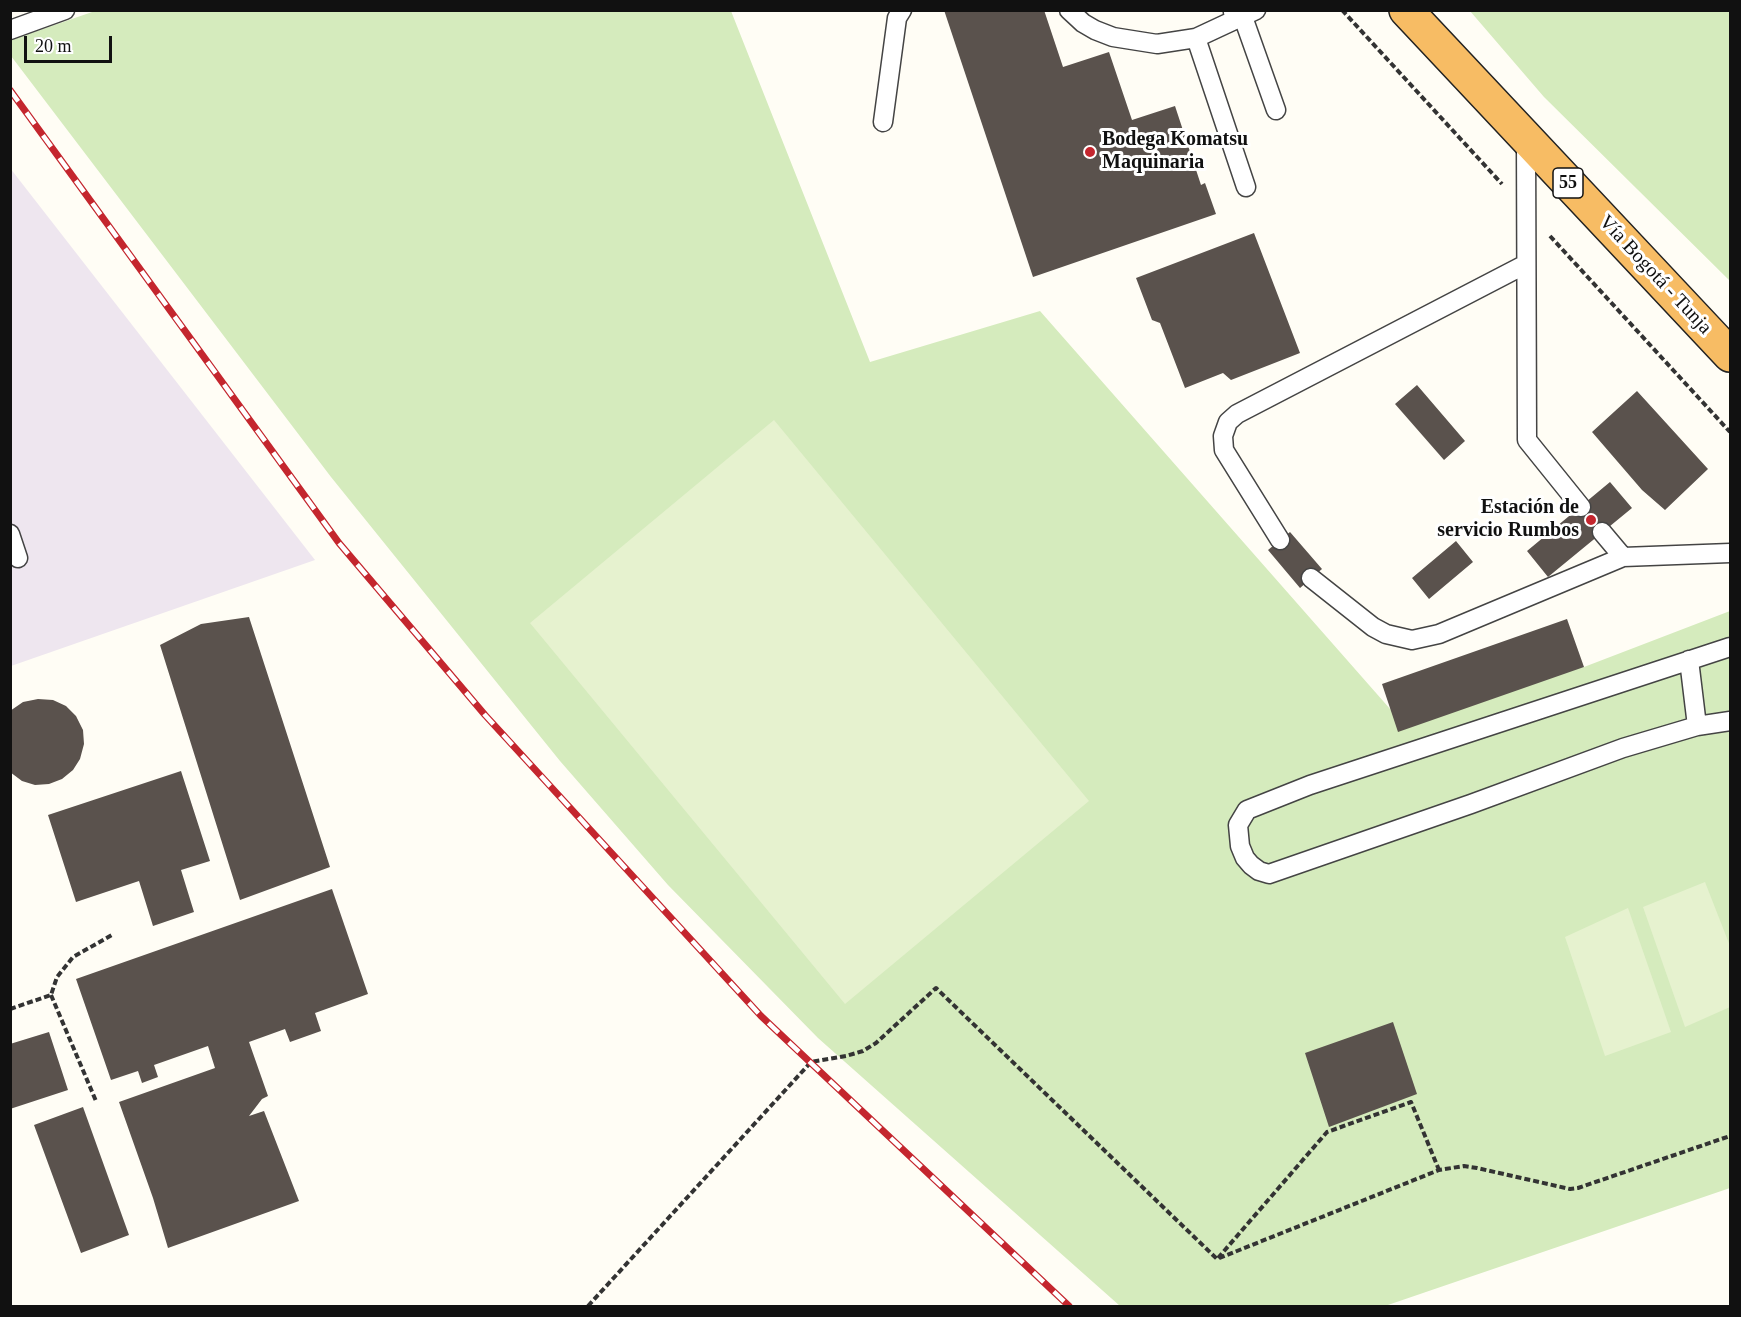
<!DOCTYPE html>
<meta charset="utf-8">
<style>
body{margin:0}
#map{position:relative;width:1741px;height:1317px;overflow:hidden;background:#fffdf5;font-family:Georgia,serif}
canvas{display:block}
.frame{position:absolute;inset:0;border:12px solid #111;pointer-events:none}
.scale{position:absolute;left:24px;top:36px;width:88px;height:27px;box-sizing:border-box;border:3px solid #111;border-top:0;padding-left:8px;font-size:18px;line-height:21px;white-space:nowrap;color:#111;-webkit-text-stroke:4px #fff;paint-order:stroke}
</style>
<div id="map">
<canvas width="1741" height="1317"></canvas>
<div class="frame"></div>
<div class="scale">20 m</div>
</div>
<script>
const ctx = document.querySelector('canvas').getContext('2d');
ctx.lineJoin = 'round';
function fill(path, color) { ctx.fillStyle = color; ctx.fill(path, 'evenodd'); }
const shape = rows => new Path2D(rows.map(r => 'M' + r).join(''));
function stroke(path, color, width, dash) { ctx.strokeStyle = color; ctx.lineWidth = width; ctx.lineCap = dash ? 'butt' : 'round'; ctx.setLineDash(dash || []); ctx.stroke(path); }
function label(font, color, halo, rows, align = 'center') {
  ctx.font = font + ' Georgia,serif'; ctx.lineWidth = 6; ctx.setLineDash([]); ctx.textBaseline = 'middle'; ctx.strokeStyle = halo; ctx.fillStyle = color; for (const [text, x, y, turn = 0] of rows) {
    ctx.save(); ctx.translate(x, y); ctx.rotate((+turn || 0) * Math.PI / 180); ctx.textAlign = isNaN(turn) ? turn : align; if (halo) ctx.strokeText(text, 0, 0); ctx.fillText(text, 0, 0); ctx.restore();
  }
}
fill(shape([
 [10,168,315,560,11,666,10,666]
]), '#eee6ef');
fill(shape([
 [95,11,731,11,870,362,1040,311,1391,710,1584,667,1730,611,1730,1188,1385,1306,1120,1306,818,1038,668,885,560,761,331,477,11,56,11,40],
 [1470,11,1728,11,1730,14,1730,281,1544,97]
]), '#d5ebbd');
fill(shape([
 [774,420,1089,801,845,1004,530,623],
 [1705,882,1730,946,1730,1007,1685,1027,1643,907],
 [1628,908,1671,1032,1605,1056,1565,937]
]), '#e6f2cf');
fill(shape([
 [944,10,1044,10,1063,67,1109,52,1132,120,1175,106,1201,185,1205,183,1216,214,1033,277],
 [1254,233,1300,353,1231,380,1223,373,1185,388,1160,323,1152,320,1136,278],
 [1417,385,1465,441,1444,460,1395,404],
 [1637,391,1708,469,1665,510,1642,490,1592,432],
 [1610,482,1632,508,1548,577,1527,551],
 [1290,532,1322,569,1300,588,1268,550],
 [1456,541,1473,562,1429,599,1412,578],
 [249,617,330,867,240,900,160,645,201,624],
 [1567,619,1584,667,1398,732,1382,684],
 [38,699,53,700,66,706,76,716,83,730,84,744,80,759,73,770,62,779,49,784,35,785,22,781,10,772,10,711,23,702],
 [181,771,210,861,181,870,194,912,153,926,139,881,76,902,48,815],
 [332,889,368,994,315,1013,321,1031,290,1042,285,1029,249,1042,268,1096,262,1099,249,1116,264,1111,299,1201,168,1248,153,1198,119,1102,215,1068,208,1046,154,1065,158,1077,142,1083,138,1071,111,1080,76,979],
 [1393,1022,1417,1094,1329,1127,1305,1053],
 [49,1032,68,1090,10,1109,10,1044],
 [83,1107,129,1235,81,1253,34,1125]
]), '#5a524d');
const service = shape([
 [1069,10,1083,23,1095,30,1113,37,1157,44,1196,38,1256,10],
 [1233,12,1243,17,1276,110],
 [10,30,65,10],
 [1196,38,1246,187],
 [883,122,897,18,902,10],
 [1526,139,1527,440,1581,507],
 [1602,532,1623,557],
 [10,534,18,558],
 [1280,540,1224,450,1223,436,1228,422,1237,414,1526,264],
 [1311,578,1373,627,1386,634,1412,640,1439,634,1623,557,1730,553],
 [1730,647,1310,785,1247,810,1238,825,1240,846,1245,858,1251,865,1259,871,1269,874,1471,804,1623,748,1697,726,1730,721],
 [1689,660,1697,726]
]);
const trunk = shape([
 [1406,10,1730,355]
]);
stroke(service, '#444', 21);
stroke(trunk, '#222', 36);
stroke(shape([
 [1342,10,1502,184],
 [1550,236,1730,432],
 [51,995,96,1101],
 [10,1009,51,995,57,977,73,957,112,935],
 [1218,1258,1327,1132,1411,1102,1439,1170],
 [588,1306,811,1062,846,1056,863,1051,876,1043,936,988,1217,1259,1439,1170,1464,1166,1477,1168,1570,1189,1578,1188,1730,1136]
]), '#333', 4, [6, 3]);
stroke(service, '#fff', 18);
stroke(trunk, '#f7bc64', 33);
const rail = shape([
 [10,90,339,543,485,715,761,1016,1069,1306]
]);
stroke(rail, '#c4262e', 7);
stroke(rail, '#fff', 4.5, [14]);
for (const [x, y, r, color] of [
 [1090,152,6,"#c4262e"],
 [1591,520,6,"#c4262e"]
]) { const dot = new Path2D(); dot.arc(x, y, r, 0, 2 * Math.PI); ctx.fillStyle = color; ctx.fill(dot); stroke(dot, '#fff', 2); }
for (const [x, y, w] of [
 [1568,183,30]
]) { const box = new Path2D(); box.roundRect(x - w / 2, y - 15, w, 30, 4.5); ctx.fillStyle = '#fff'; ctx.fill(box); stroke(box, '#111', 1.5); }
label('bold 18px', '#111', null, [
 ["55",1568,183]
]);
label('bold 20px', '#111', '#fff', [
 ["Bodega Komatsu",1102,140],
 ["Maquinaria",1102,163],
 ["Estación de",1579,508,"right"],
 ["servicio Rumbos",1579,531,"right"]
], 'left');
label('20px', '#111', '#fff', [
 ["Vía Bogotá - Tunja",1655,275,47]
]);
</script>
